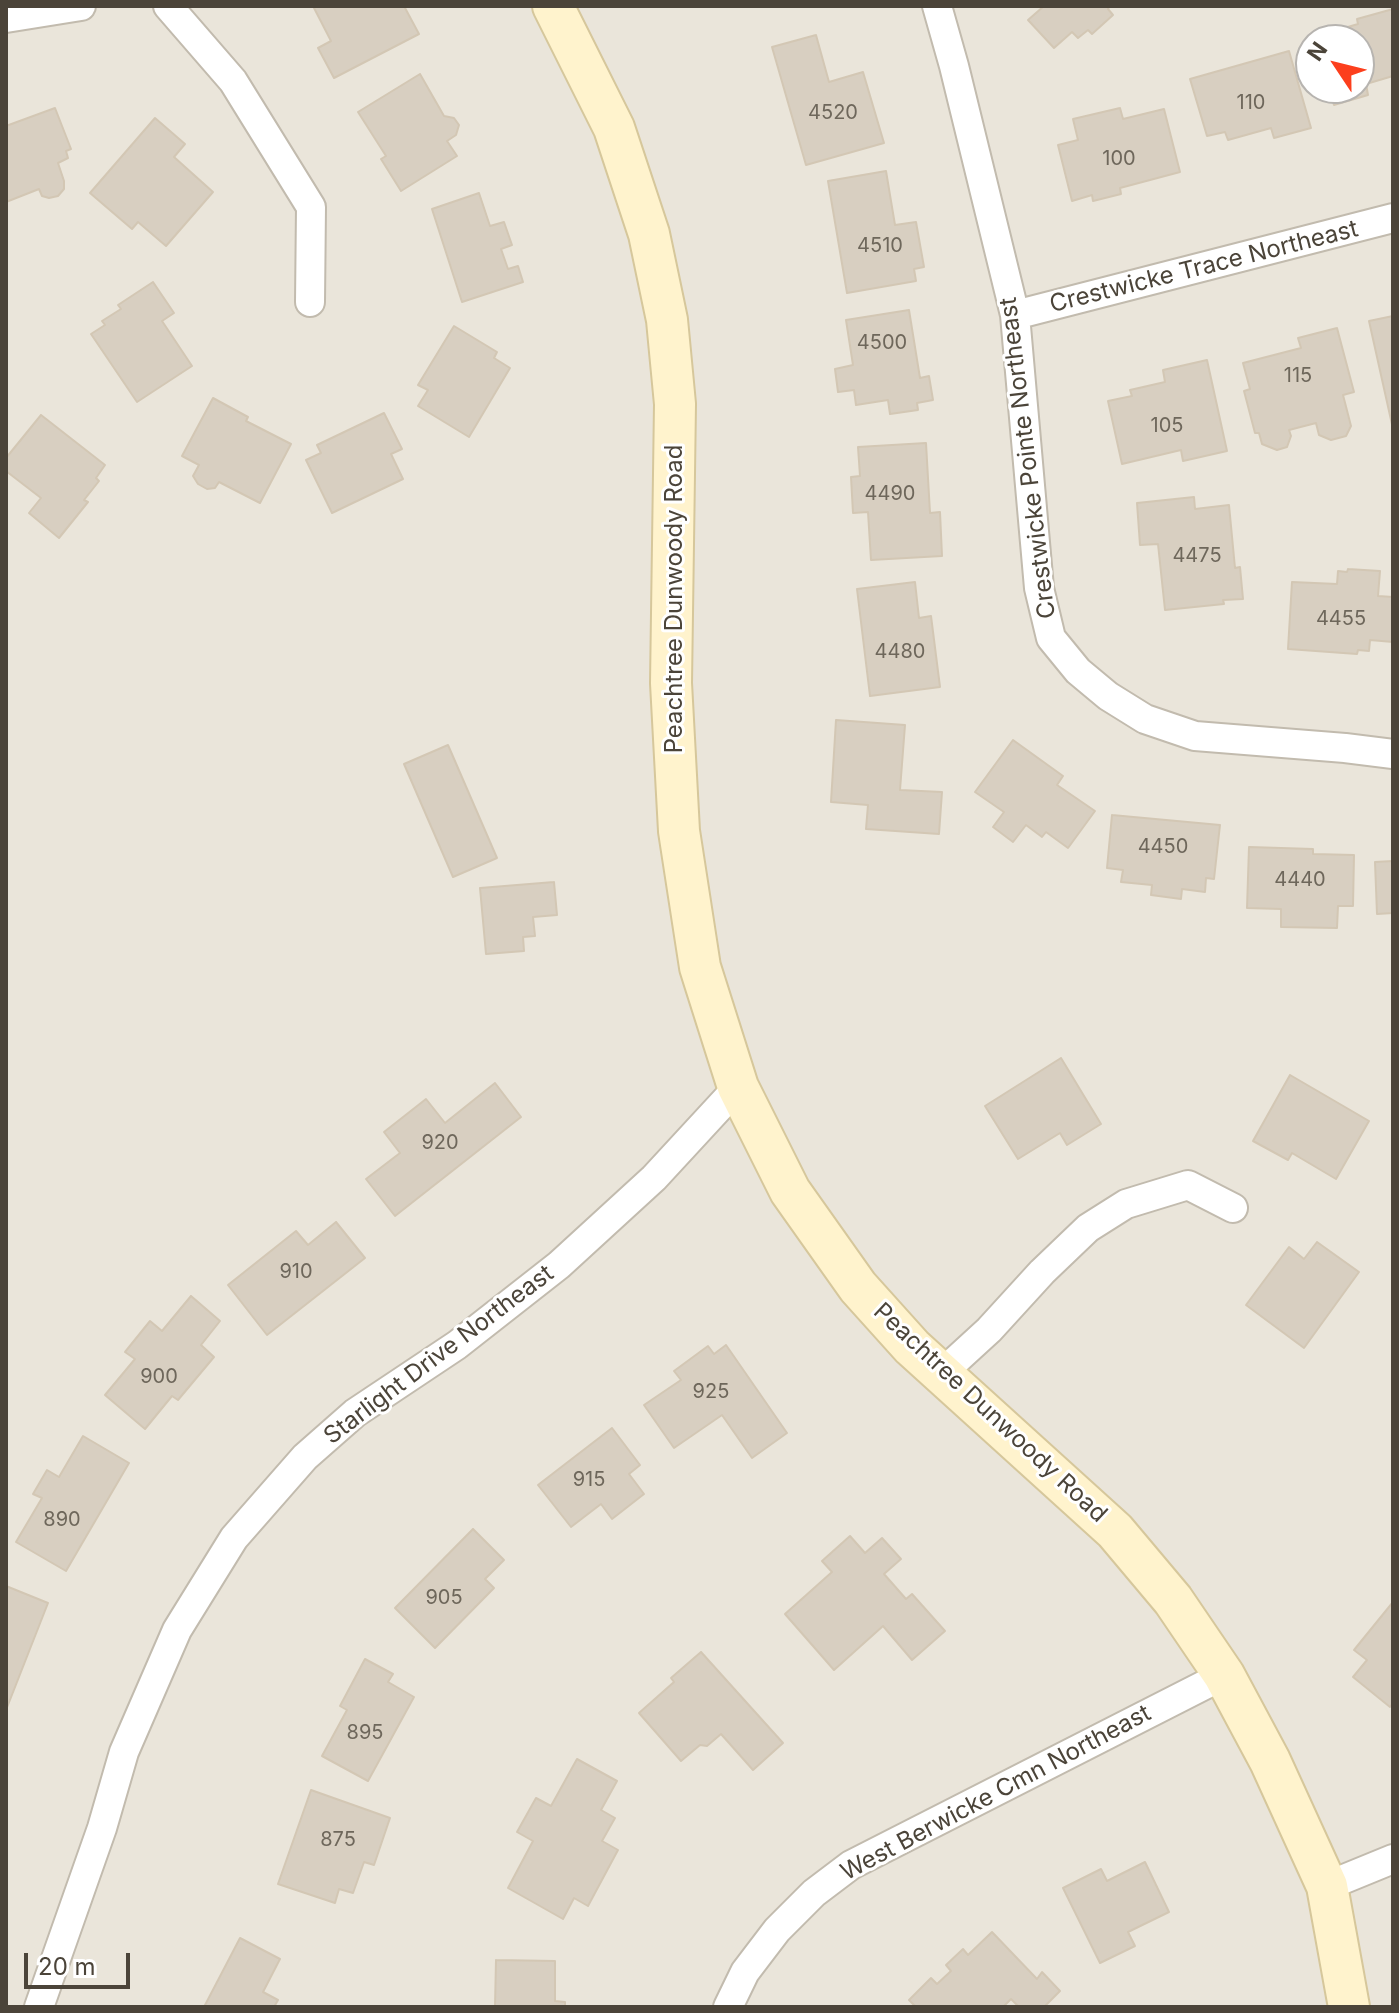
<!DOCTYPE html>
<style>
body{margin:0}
#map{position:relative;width:1399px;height:2013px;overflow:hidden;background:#f6f3ec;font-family:Inter,sans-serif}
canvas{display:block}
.frame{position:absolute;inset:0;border:8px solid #4b4439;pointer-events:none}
.north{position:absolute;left:1295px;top:24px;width:80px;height:80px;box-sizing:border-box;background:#fff;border:2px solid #b7b4b0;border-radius:50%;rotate:305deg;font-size:22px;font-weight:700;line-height:32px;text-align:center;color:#4b4439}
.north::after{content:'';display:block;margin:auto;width:28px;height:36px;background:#fc3f1d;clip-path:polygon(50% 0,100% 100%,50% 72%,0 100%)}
.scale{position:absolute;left:24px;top:1953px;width:106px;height:36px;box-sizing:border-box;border:4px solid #4b4439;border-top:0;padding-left:10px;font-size:24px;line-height:28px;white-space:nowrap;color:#4b4439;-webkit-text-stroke:6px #fff;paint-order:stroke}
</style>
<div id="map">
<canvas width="1399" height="2013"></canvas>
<div class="frame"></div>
<div class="north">N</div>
<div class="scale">20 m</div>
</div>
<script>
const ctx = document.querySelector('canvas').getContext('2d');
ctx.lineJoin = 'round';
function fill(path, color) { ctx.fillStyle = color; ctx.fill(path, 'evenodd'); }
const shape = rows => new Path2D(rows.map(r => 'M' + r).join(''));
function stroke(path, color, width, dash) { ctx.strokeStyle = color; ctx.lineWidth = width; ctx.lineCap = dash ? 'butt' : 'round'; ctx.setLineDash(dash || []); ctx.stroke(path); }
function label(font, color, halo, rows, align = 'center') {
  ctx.font = font + ' Inter,sans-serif'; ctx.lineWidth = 6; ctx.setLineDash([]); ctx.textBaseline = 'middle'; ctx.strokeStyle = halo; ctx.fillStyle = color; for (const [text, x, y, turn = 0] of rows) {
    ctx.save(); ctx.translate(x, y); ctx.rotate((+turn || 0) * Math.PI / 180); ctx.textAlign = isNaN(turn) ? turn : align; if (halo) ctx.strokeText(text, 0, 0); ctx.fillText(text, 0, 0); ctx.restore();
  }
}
fill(shape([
 [6,6,1393,6,1393,2007,6,2007],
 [1311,40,1359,40,1359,88,1311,88]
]), '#eae5da');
const building = shape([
 [313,6,404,6,419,34,334,78,318,48,331,41,313,6],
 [1044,6,1110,6,1108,9,1113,15,1092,34,1088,30,1078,38,1072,32,1054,48,1028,20,1044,6],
 [1393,9,1393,76,1366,84,1368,95,1334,105,1329,88,1359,88,1359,40,1333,40,1331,32,1358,24,1357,19,1393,9],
 [816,35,829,82,863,72,884,143,806,165,772,47,816,35],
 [1289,51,1311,128,1274,138,1271,128,1228,140,1225,132,1207,136,1190,79,1289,51],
 [420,74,444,116,454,118,459,125,456,135,447,141,457,156,401,191,381,159,386,156,358,112,420,74],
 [55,108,71,149,66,151,68,158,58,163,64,181,64,189,58,196,49,198,42,196,39,189,6,202,6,126,55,108],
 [1120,108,1123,119,1164,109,1180,172,1120,188,1121,194,1093,201,1092,195,1072,201,1058,145,1078,140,1073,119,1120,108],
 [155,118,185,144,174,157,213,192,166,246,138,222,132,229,90,193,155,118],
 [886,171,895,225,916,222,924,267,914,269,916,281,847,293,828,181,886,171],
 [479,193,490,226,504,222,512,245,501,249,508,269,518,266,523,282,462,302,432,209,479,193],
 [153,282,174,313,162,321,192,366,137,402,91,334,105,325,102,321,121,309,118,305,153,282],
 [909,310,920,378,929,376,933,400,917,403,918,410,890,414,888,400,856,405,854,390,838,392,835,369,853,365,846,320,909,310],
 [1393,316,1393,429,1369,321,1393,316],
 [454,326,497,352,494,358,510,368,469,437,418,406,428,390,418,385,454,326],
 [1337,328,1354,392,1343,395,1351,426,1346,436,1331,440,1319,435,1316,423,1289,430,1291,436,1287,447,1277,450,1262,444,1259,433,1255,433,1244,391,1250,389,1243,363,1301,348,1298,338,1337,328],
 [1207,360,1227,451,1183,461,1181,450,1122,464,1108,401,1132,396,1130,390,1165,382,1163,370,1207,360],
 [213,398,248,417,246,421,291,444,260,503,219,482,215,488,207,489,198,484,193,476,199,465,182,456,213,398],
 [384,413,402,449,391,454,403,479,332,513,306,460,321,453,317,445,384,413],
 [41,415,105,465,96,478,99,481,84,500,88,502,59,538,29,513,41,498,6,471,6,458,41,415],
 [926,443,930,513,940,512,942,556,871,560,868,512,853,513,851,477,860,476,858,447,926,443],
 [1194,497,1195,509,1229,505,1235,568,1240,567,1243,599,1223,600,1224,604,1165,610,1158,544,1140,545,1137,503,1194,497],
 [1348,569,1380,571,1378,596,1393,597,1393,642,1370,640,1369,651,1358,650,1357,654,1288,649,1292,582,1337,584,1338,571,1347,572,1348,569],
 [915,582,919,618,931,616,940,687,870,696,857,589,915,582],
 [836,720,905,725,900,790,942,792,939,834,866,829,868,805,831,802,836,720],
 [1013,740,1063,776,1057,785,1095,811,1068,848,1046,832,1042,837,1026,825,1013,842,993,827,1004,812,975,792,1013,740],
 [448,745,497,858,453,877,404,764,448,745],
 [1112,815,1220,825,1214,879,1206,878,1205,892,1182,889,1181,899,1151,895,1152,885,1121,882,1123,870,1107,868,1112,815],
 [1249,847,1313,849,1313,854,1354,855,1353,906,1338,906,1337,928,1281,927,1281,909,1247,908,1249,847],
 [1393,861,1393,913,1377,914,1375,862,1393,861],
 [554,882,557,915,533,917,535,936,523,937,524,951,486,954,480,888,554,882],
 [1061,1058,1101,1124,1067,1145,1060,1133,1018,1159,985,1106,1061,1058],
 [1290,1075,1369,1121,1336,1179,1292,1153,1288,1160,1253,1141,1290,1075],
 [495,1083,521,1117,395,1216,366,1179,400,1153,384,1132,426,1099,445,1123,495,1083],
 [336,1222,365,1258,267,1335,228,1285,296,1231,308,1245,336,1222],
 [1317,1242,1359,1272,1304,1348,1246,1305,1289,1247,1304,1259,1317,1242],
 [191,1296,220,1321,201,1345,214,1357,178,1400,172,1396,145,1429,105,1395,135,1359,125,1352,150,1321,162,1331,191,1296],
 [726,1345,787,1433,752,1458,722,1415,674,1448,644,1405,681,1380,674,1371,708,1346,714,1354,726,1345],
 [612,1428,640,1465,629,1474,644,1494,612,1519,601,1504,571,1527,538,1485,612,1428],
 [83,1436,129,1463,66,1571,16,1542,42,1498,33,1494,47,1470,59,1477,83,1436],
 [473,1529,504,1560,485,1579,494,1588,435,1648,395,1608,473,1529],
 [850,1536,865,1553,882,1538,901,1559,884,1574,906,1599,912,1594,945,1631,912,1660,883,1626,834,1670,785,1614,832,1572,822,1561,850,1536],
 [6,1586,48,1603,6,1710,6,1586],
 [1393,1602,1393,1703,1390,1707,1353,1677,1367,1660,1354,1650,1393,1602],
 [701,1652,783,1743,753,1770,721,1734,707,1746,700,1745,681,1761,639,1713,674,1682,671,1678,701,1652],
 [365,1659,393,1674,388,1682,414,1697,368,1781,322,1756,347,1710,340,1706,365,1659],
 [577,1759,617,1781,601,1810,615,1818,602,1841,618,1850,588,1906,574,1898,563,1919,508,1888,533,1841,517,1832,536,1798,551,1806,577,1759],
 [311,1790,390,1818,374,1865,364,1862,353,1893,339,1889,335,1903,278,1884,311,1790],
 [1145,1862,1169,1912,1128,1932,1135,1946,1100,1963,1063,1888,1101,1869,1107,1881,1145,1862],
 [992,1932,1037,1979,1042,1972,1060,1991,1044,2007,1019,2007,1011,1999,1003,2007,916,2007,909,2000,931,1978,937,1984,951,1971,946,1965,963,1949,968,1955,992,1932],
 [240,1938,280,1959,263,1992,278,2000,274,2007,204,2007,240,1938],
 [496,1960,555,1961,555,2001,565,2002,565,2007,495,2007,496,1960]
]);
fill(building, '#d8cfc1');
stroke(building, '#d3c7b4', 2);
const minor = shape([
 [168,6,233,81,311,207,310,302],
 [937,6,954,66,1015,315,1039,588,1051,638,1078,671,1108,696,1145,719,1195,736,1345,748,1393,754],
 [6,18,81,6],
 [1015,315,1393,218],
 [942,1373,989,1330,1042,1272,1088,1228,1126,1204,1188,1185,1233,1208],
 [1327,1886,1393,1859],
 [39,2007,102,1828,124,1752,177,1630,234,1538,305,1457,355,1413,457,1345,559,1265,654,1178,738,1087],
 [728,2007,745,1972,777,1930,814,1893,851,1865,1224,1675]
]);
const secondary = shape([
 [553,6,614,128,649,234,667,320,675,404,671,683,679,831,700,967,738,1087,790,1191,858,1287,912,1347,1115,1531,1173,1600,1224,1675,1270,1761,1327,1886,1349,2007]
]);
stroke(minor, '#c2bbae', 32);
stroke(secondary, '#d6c79b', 44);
stroke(minor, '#fff', 28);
stroke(secondary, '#fff3cd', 40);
label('20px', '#6e675b', null, [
 ["110",1251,103],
 ["4520",833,113],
 ["100",1119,159],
 ["4510",880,246],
 ["4500",882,343],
 ["115",1298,376],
 ["105",1167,426],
 ["4490",890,494],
 ["4475",1197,556],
 ["4455",1341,619],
 ["4480",900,652],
 ["4450",1163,847],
 ["4440",1300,880],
 ["920",440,1143],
 ["910",296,1272],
 ["900",159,1377],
 ["925",711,1392],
 ["915",589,1480],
 ["890",62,1520],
 ["905",444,1598],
 ["895",365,1733],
 ["875",338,1840]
]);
label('24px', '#4b4439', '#fff', [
 ["Crestwicke Trace Northeast",1204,267,-14],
 ["Crestwicke Pointe Northeast",1028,458,-97],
 ["Peachtree Dunwoody Road",675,599,-90],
 ["Starlight Drive Northeast",439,1355,-37],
 ["Peachtree Dunwoody Road",990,1413,43],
 ["West Berwicke Cmn Northeast",996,1793,-28]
]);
</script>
